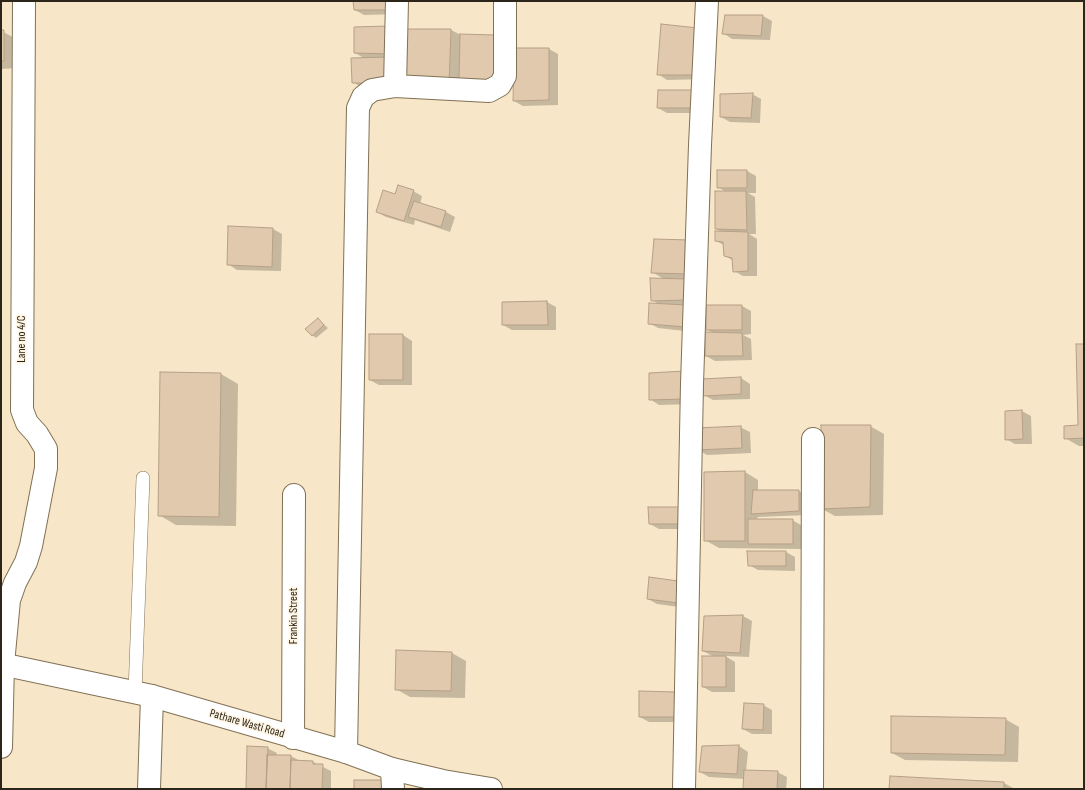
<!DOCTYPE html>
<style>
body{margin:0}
#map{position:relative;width:1085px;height:790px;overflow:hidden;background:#f7e6c7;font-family:"Sofia Sans Condensed",sans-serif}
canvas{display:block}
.frame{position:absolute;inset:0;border:2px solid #2c261a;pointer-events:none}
</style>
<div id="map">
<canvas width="1085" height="790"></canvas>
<div class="frame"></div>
</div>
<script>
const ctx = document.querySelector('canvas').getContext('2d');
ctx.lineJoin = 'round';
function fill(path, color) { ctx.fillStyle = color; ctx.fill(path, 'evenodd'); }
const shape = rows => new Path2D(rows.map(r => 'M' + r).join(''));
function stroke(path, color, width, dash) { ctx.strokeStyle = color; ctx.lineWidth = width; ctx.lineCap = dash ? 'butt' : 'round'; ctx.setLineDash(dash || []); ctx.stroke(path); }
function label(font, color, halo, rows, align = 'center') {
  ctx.font = font + ' "Sofia Sans Condensed",sans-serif'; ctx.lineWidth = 3; ctx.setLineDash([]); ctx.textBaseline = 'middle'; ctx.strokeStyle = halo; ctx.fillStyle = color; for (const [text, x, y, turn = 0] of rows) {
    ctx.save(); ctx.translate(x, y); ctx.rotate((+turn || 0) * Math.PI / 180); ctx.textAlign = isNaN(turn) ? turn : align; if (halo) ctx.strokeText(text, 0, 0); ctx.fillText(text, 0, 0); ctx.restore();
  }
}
fill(shape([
 [354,1,398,1,398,14,364,15,355,10],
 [763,16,772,21,770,40,732,39,723,33],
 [662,26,707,79,667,80,658,74],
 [388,27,397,88,362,88,353,82,364,58,355,53],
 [451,30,461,35,505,85,420,91],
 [1,31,17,39,17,68,1,69],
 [549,49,558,54,558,105,523,106,514,101],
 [659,91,703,113,667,113,658,108],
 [752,94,761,99,760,123,730,122,721,117],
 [747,171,756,176,756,193,748,193,755,197,756,234,749,234,757,239,757,276,743,276,734,271,734,261,725,256,724,245,716,241,723,233,716,229,726,192,718,187],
 [413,191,422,196,420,204,446,212,455,217,450,232,415,220,414,225,386,217,377,212,396,195],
 [229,227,273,229,282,234,281,271,237,270,228,264],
 [655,240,698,278,683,278,696,285,695,304,683,305,694,311,694,332,658,328,649,323,660,305,652,300,664,279,652,272],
 [547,302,556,307,556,330,512,330,503,325],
 [707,306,742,306,751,311,751,334,743,335,751,339,752,360,715,361,706,356,714,333,707,330],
 [318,319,328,328,316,338,312,335],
 [370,335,403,335,412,341,412,385,379,385,370,380],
 [1084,345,1084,446,1079,446,1065,438,1079,426],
 [685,372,693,404,659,405,650,399],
 [221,374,238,384,236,526,176,525,159,515],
 [741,378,750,384,750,399,713,400,704,395],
 [1022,411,1031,416,1032,444,1015,444,1006,439],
 [870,426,884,434,883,515,835,516,822,509],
 [740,427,750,432,751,453,707,455,698,450],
 [745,472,758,480,758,491,799,491,808,496,807,515,758,517,757,519,757,520,792,520,801,525,802,549,719,548,705,540],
 [649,508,689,529,659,529,650,524],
 [786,552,795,557,795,571,758,570,749,565],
 [649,578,687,608,657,604,648,599],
 [743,616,752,621,749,657,725,656,735,662,735,692,712,692,703,687,714,657,703,651],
 [452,653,466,661,465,698,410,697,396,689],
 [640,692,685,722,649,722,640,717],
 [763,705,772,710,772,734,752,734,743,729],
 [1005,719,1019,727,1018,762,905,760,892,753],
 [739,746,748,752,746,771,777,772,787,777,786,789,744,789,744,779,709,777,700,772],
 [267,748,277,753,276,756,291,756,300,761,313,762,331,771,331,789,247,789],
 [891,777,1004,783,1015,789,890,789]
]), '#0003');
const building = shape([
 [353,1,389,1,390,10,354,10,353,1],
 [725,15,763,15,761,36,722,34,725,15],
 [661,24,698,28,698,75,657,75,661,24],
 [388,26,390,54,354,53,354,27,388,26],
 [407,29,451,29,449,85,406,84,407,29],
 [1,30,4,30,4,61,1,61,1,30],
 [460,34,495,35,496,80,459,79,460,34],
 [514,48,549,48,549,100,513,101,514,48],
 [388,57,389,83,352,83,351,58,388,57],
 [658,90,694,90,694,108,657,108,658,90],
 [753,93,751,118,720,117,720,94,753,93],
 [717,170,747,170,747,188,717,188,717,170],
 [398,185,414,190,404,221,376,212,383,190,395,194,398,185],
 [715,191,746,191,747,230,715,229,715,191],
 [414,201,446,211,441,227,408,217,414,201],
 [228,226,273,228,272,267,227,265,228,226],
 [715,231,748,232,748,271,733,272,732,258,724,256,723,242,715,241,715,231],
 [654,239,690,240,689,274,651,273,654,239],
 [650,278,687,279,686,300,651,301,650,278],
 [547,301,548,325,502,325,502,302,547,301],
 [649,303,686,305,686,327,648,324,649,303],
 [706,305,742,305,742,330,706,330,706,305],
 [318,318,324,325,312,336,305,329,318,318],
 [705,332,742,333,743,356,705,356,705,332],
 [369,334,403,334,403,380,369,380,369,334],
 [1076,344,1084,344,1084,438,1064,439,1064,426,1078,425,1076,344],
 [685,371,685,399,649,400,649,373,685,371],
 [160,372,221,373,219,517,158,516,160,372],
 [741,377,741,394,703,396,702,379,741,377],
 [1022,410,1023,439,1005,440,1005,411,1022,410],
 [821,425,871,425,870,507,821,509,821,425],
 [741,426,742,448,697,450,696,428,741,426],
 [745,471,745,541,704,541,704,472,745,471],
 [753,490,799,490,799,511,751,514,753,490],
 [648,507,680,507,680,524,649,524,648,507],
 [748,519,793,519,793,544,748,544,748,519],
 [747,551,786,551,786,566,748,566,747,551],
 [649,577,678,581,678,603,647,599,649,577],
 [743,615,740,653,702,651,704,616,743,615],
 [396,650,452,652,451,691,395,690,396,650],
 [702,656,726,656,726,687,702,687,702,656],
 [639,691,676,692,676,717,639,717,639,691],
 [744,703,764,704,763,730,742,729,744,703],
 [891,716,1006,718,1005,755,891,753,891,716],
 [739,745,737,774,699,772,702,746,739,745],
 [247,746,268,747,266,789,246,789,247,746],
 [267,755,291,755,290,789,266,789,267,755],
 [291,760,313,761,313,764,323,764,322,789,290,789,291,760],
 [744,770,778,771,777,789,743,789,744,770],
 [890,776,1004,782,1004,789,889,789,890,776],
 [354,780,387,780,387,789,354,789,354,780]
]);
fill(building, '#e1c9ae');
stroke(building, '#b69f85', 1);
const service = shape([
 [135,692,143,478]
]);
const minor = shape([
 [395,86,489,91,500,85,505,76,505,1],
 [293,738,294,495],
 [1,747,3,664,9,600,15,583,26,562,31,546,46,468,46,449,37,434,27,423,22,410,24,1],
 [346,752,358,108,363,97,372,90,395,86,397,1],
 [392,769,393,789],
 [149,789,152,696],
 [684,789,692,384,700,145,707,1],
 [812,789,813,439]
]);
const tertiary = shape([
 [1,664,152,696,346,752,392,769,443,781,491,789]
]);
stroke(service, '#807155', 14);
stroke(minor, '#807155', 24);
stroke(tertiary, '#807155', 24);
stroke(service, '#fff', 13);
stroke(minor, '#fff', 22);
stroke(tertiary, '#fff', 22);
label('12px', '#2c261a', '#fef4e1', [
 ["Lane no 4/C",22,339,-90],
 ["Frankin Street",294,616,-90],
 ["Pathare Wasti Road",247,724,16]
]);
</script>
